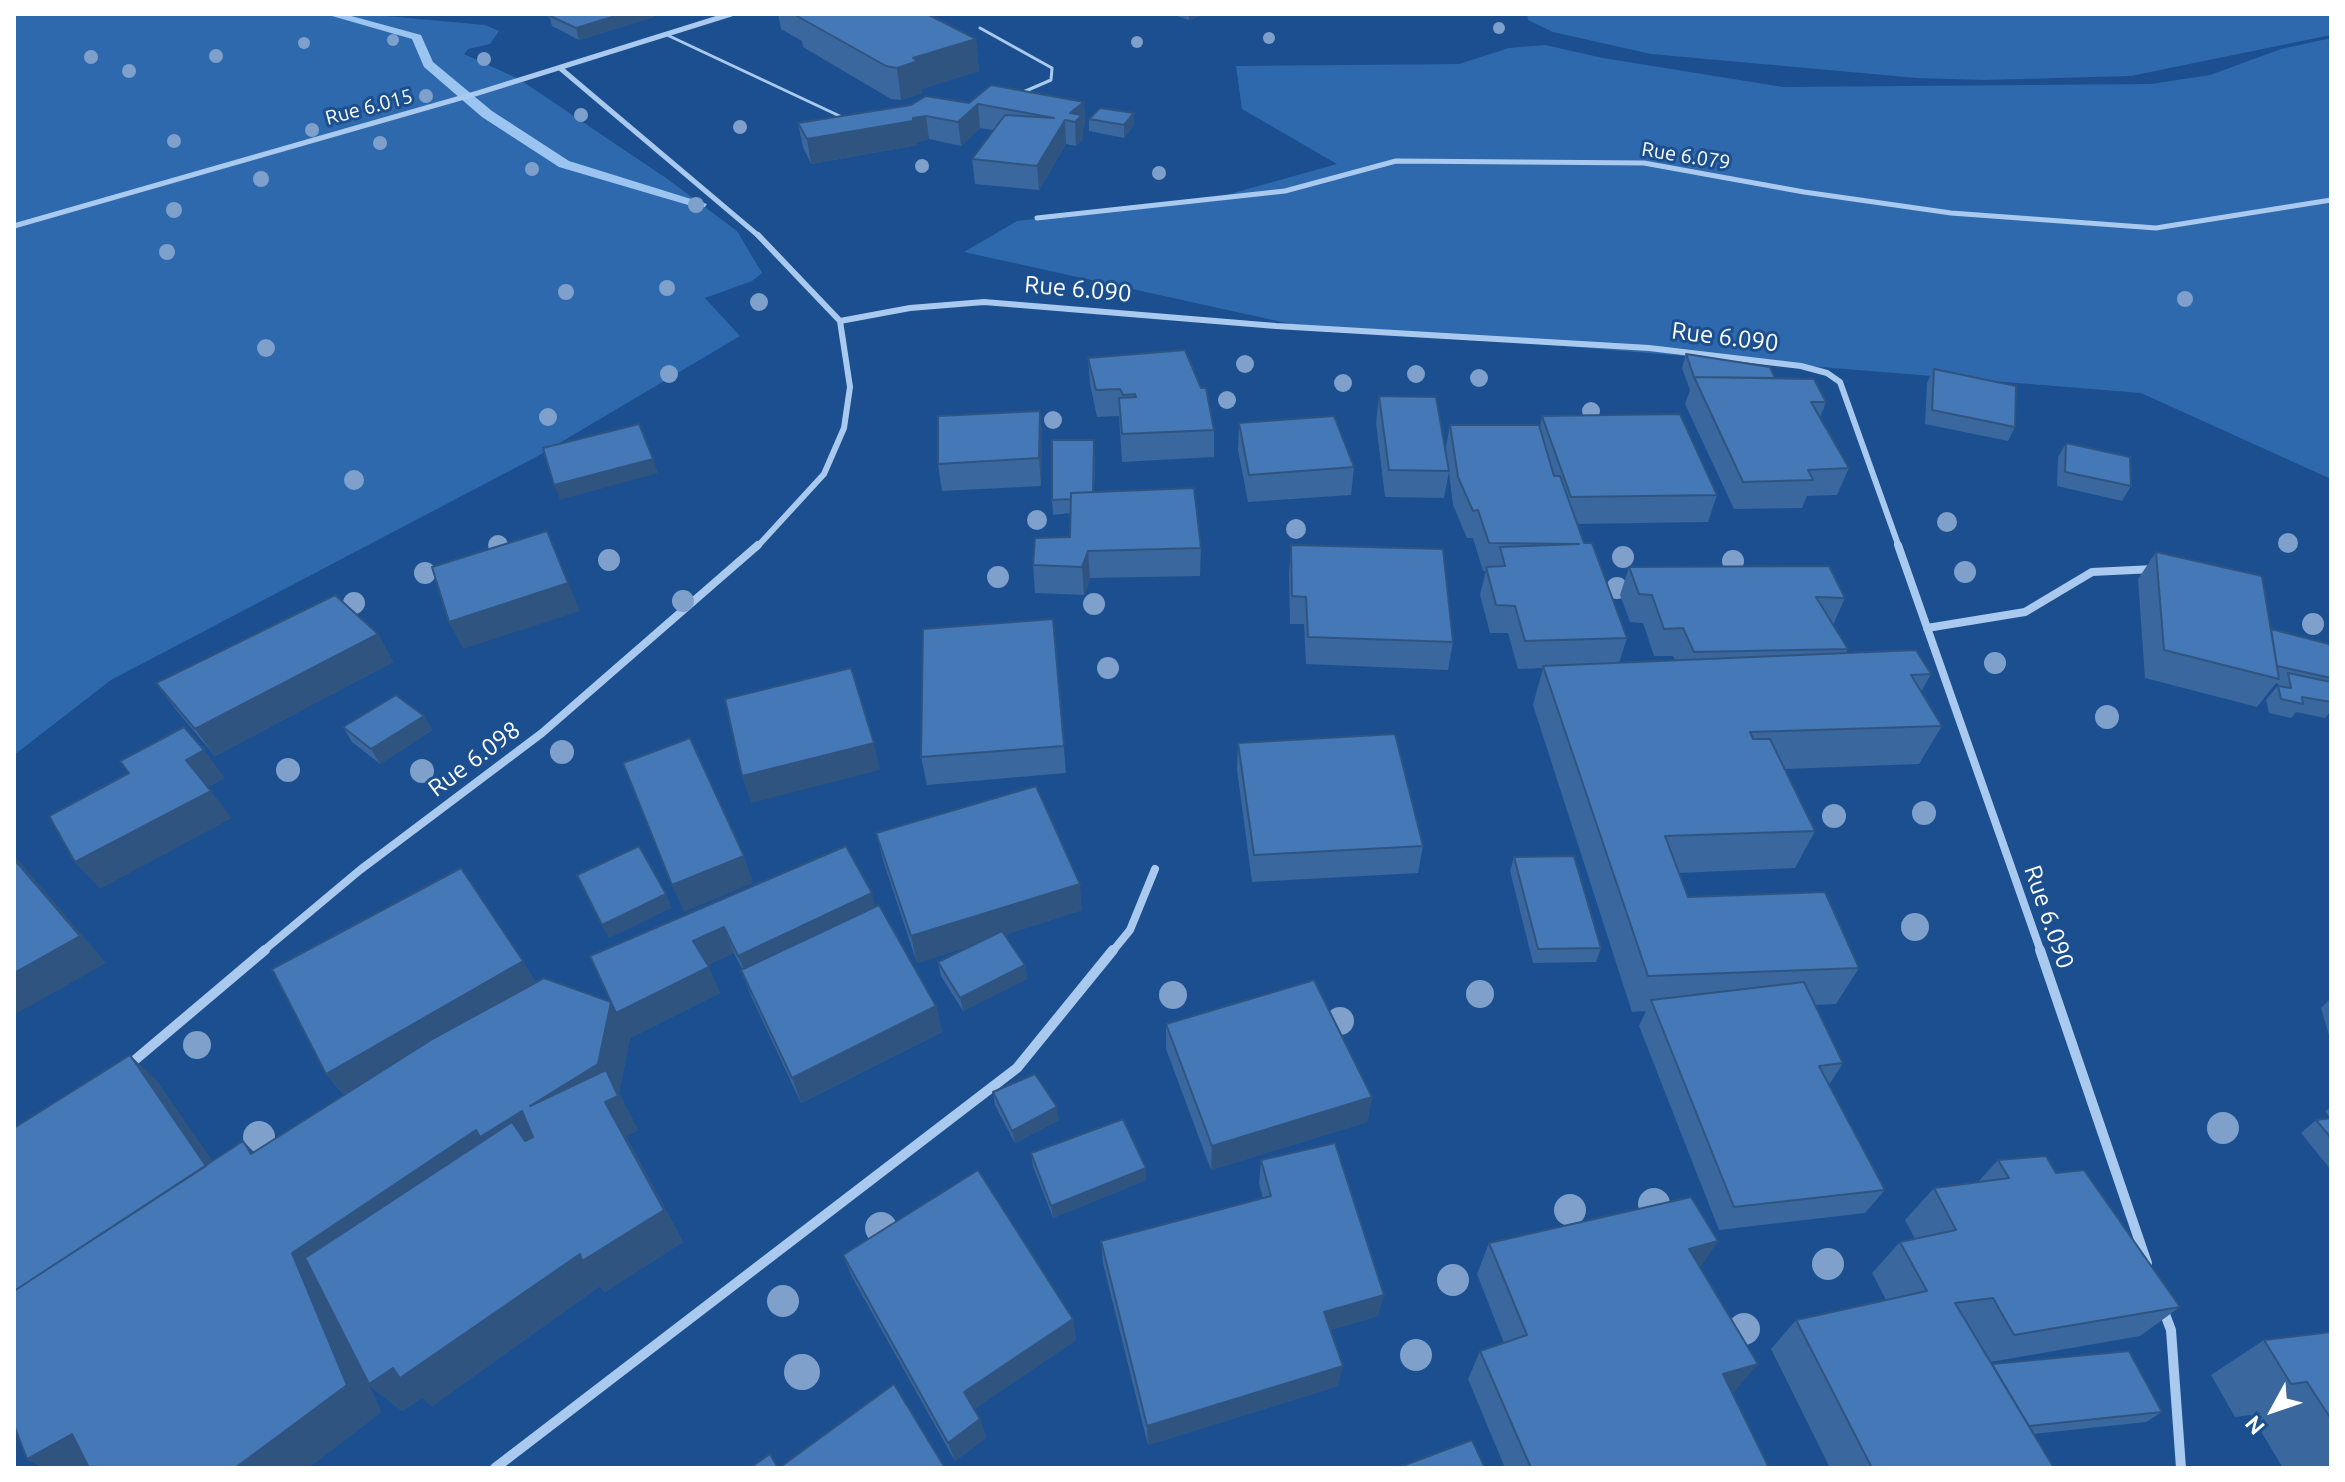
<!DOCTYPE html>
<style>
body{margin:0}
#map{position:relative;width:2345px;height:1482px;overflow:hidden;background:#1b4f8f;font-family:Ubuntu,sans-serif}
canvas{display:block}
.frame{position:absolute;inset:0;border:16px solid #fff;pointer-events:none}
.north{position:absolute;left:2233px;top:1370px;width:80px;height:80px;-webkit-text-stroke:6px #1b4f8f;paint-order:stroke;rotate:230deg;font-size:22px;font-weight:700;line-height:32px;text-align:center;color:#fff}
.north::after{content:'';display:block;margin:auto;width:28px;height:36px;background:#fff;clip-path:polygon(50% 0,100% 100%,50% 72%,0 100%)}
</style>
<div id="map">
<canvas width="2345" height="1482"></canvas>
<div class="frame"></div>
<div class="north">N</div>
</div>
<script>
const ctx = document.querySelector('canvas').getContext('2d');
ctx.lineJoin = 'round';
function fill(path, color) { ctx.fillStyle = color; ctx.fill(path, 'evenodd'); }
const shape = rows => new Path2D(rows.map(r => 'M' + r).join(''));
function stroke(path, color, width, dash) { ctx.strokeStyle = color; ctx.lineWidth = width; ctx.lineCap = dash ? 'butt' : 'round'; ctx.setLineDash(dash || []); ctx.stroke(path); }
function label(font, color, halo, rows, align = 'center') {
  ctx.font = font + ' Ubuntu,sans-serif'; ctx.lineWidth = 6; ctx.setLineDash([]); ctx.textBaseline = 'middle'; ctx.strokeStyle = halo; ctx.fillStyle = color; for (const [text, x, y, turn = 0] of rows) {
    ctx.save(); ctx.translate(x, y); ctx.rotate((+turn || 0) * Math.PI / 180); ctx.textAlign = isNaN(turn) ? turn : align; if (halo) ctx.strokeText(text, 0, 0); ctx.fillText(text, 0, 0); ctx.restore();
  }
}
fill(shape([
 [14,14,364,14,485,25,499,31,490,44,468,49,464,54,519,79,666,178,737,231,762,273,752,281,705,298,740,336,536,457,111,680,14,755],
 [1527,14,2331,14,2331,35,2131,76,1984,80,1917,78,1651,54,1553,32,1528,20],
 [2331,38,2331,479,2141,393,1291,324,964,252,1017,221,1212,199,1337,164,1242,109,1236,66,1459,64,1509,48,1545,45,1603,58,1783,87,2151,84,2210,75,2281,49]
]), '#2e69ad');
fill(shape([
 [325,14,344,14,421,35,433,62,492,111,569,161,707,204,705,207,695,207,559,167,482,117,424,67,412,39,325,14]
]), '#9cc4f0');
stroke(shape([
 [980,28,1052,68,1051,80,1021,93],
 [665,34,846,119]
]), '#a9c9ee', 3);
stroke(shape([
 [560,68,760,237],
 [1037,218,1285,191,1396,161,1644,163,1804,192,1951,213,2156,228,2331,200],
 [14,226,478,93,731,14]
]), '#a9c9ee', 5);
stroke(shape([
 [758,235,840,321,910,308,984,302,1276,326,1649,348,1801,366,1827,373,1840,382,1899,547],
 [757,547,824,474,844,428,850,387,840,321]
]), '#a9c9ee', 6);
stroke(shape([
 [1898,545,2041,952],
 [1927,628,2025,612,2092,572,2154,569],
 [262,952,360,870,542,733,758,545],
 [1112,952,1130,930,1155,869]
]), '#a9c9ee', 8);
stroke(shape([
 [2040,950,2147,1263],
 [129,1065,265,950],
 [2163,1309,2171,1330,2181,1468],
 [495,1468,1017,1068,1113,950]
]), '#a9c9ee', 10);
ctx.fillStyle = '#7ea0ca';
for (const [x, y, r] of [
 [1499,28,6],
 [1269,38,6],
 [393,40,6],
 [1137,42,6],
 [304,43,6],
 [216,56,7],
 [91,57,7],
 [484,59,7],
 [129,71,7],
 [426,96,7],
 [581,115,7],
 [740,127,7],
 [312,130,7],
 [174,141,7],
 [380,143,7],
 [922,166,7],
 [532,169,7],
 [1159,173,7],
 [261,179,8],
 [696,205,8],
 [174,210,8],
 [167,252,8],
 [667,288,8],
 [566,292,8],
 [2185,299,8],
 [759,302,9],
 [266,348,9],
 [1245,364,9],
 [669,374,9],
 [1416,374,9],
 [1479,378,9],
 [1343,383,9],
 [1227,400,9],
 [1591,411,9],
 [548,417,9],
 [1053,420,9],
 [354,480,10],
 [1037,520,10],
 [1947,522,10],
 [1296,529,10],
 [2288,543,10],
 [498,545,10],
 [1623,557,11],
 [609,560,11],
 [1733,561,11],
 [1965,572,11],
 [425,573,11],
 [998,577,11],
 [1617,588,11],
 [683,601,11],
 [354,603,11],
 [1094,604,11],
 [2313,624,11],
 [1995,663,11],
 [1108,668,11],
 [2107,717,12],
 [562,752,12],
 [288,770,12],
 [422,771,12],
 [1924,813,12],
 [1834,816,12],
 [1915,927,14],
 [1480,994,14],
 [1173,995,14],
 [1340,1021,14],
 [197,1045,14],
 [2223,1128,16],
 [259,1137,16],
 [1654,1204,16],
 [1570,1210,16],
 [881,1228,16],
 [1828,1264,16],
 [1453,1280,16],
 [783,1301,16],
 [1744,1329,16],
 [1416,1355,16],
 [802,1372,18]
]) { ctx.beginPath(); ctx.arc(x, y, r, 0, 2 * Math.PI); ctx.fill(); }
fill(shape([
 [543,14,653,14,654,17,579,40,552,26,550,18],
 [778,14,927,14,976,39,979,71,921,89,922,93,901,100,891,99,803,47,802,41,781,29],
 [1171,14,1205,14,1189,20],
 [1084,102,1085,125,1083,128,1083,139,1076,146,1066,144,1039,190,975,184,972,159,993,130,980,128,961,146,929,139,917,142,917,145,811,164,803,147,798,123,969,103],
 [1134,113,1134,125,1124,138,1089,131,1089,119],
 [1686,354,1775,378,1826,402,1820,418,1849,468,1837,495,1807,496,1802,508,1734,509,1685,404,1690,390,1682,368],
 [1088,358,1214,430,1214,457,1122,462,1119,416,1097,417,1090,384],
 [1934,369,2015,427,2008,441,1925,424,1927,383],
 [1379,396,1445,452,1450,425,1540,428,1542,416,1717,495,1708,522,1577,524,1584,543,1627,638,1619,663,1675,660,1673,656,1654,656,1643,623,1630,622,1620,595,1629,567,1845,598,1833,625,1848,649,1846,653,1931,674,1921,692,1942,726,1919,764,1785,769,1815,831,1795,868,1679,873,1688,897,1859,968,1836,1004,1815,1005,1843,1063,1829,1085,1885,1190,1865,1213,1719,1230,1639,1026,1646,1011,1632,1012,1533,705,1543,668,1518,669,1508,633,1490,633,1480,595,1486,571,1483,571,1473,538,1467,538,1453,505,1449,472,1444,498,1385,497,1376,423],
 [1040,411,1042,438,1041,486,942,491,938,464],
 [1239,423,1354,467,1351,495,1248,502,1238,450],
 [2066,443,2131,486,2122,501,2057,486,2058,457],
 [1095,455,1094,492,1201,548,1200,576,1090,578,1084,595,1035,593,1033,565,1070,537,1071,513,1053,515,1052,500],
 [1291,545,1453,642,1448,670,1306,664,1304,624,1290,624,1289,573],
 [2156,552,2271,629,2331,650,2331,711,2325,718,2296,712,2291,718,2269,713,2266,700,2279,684,2276,683,2257,707,2145,678,2138,579],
 [1053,619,1066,773,927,785,921,757],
 [378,634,393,662,215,756,177,711,156,683],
 [424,716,432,730,380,764,352,742,343,727],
 [1238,743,1423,846,1418,873,1252,882,1237,770],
 [876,833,1082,910,1004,935,1025,965,1027,979,963,1011,941,976,938,962,973,945,917,963,883,860],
 [1514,857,1601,948,1596,962,1533,963,1510,871],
 [875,907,936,1006,942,1032,801,1103,751,996,741,970,742,969,734,953,707,965,720,993,630,1038,619,1093,638,1130,626,1136,683,1242,605,1292,600,1286,432,1406,422,1398,402,1411,369,1385,381,1412,308,1468,44,1468,27,1459,156,1080,212,1161,254,1152,344,1095,326,1074,536,983,611,1002,616,1013,590,956],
 [2331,998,2331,1042,2321,1008],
 [1166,1024,1372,1097,1367,1122,1211,1170,1166,1049],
 [993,1092,1059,1120,1015,1143,995,1105],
 [2331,1107,2331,1170,2301,1133,2316,1120,2330,1118,2325,1111],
 [1031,1153,1146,1168,1146,1180,1053,1218,1033,1166],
 [1261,1160,1378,1316,1330,1330,1338,1386,1148,1445,1103,1263,1101,1241,1263,1198,1259,1184],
 [1998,1160,2056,1173,2180,1307,2140,1336,1991,1362,1992,1364,2162,1412,2146,1422,2033,1434,2054,1468,1830,1468,1771,1349,1796,1320,1886,1300,1872,1273,1900,1242,1915,1239,1905,1220,1934,1188,1978,1182],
 [1718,1241,1700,1267,1758,1364,1732,1392,1769,1468,1505,1468,1468,1379,1480,1351,1504,1343,1477,1274,1489,1243],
 [843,1255,1073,1319,1076,1340,974,1409,980,1419,986,1438,955,1461,852,1277],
 [2331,1332,2331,1468,2283,1468,2251,1415,2235,1417,2211,1375,2264,1340]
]), '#3a679d');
fill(shape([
 [622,14,653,14,654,17,579,40,576,28],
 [1189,14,1205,14,1189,20],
 [976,39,979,71,921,89,922,93,901,100,897,68,913,58],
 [1084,102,1085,125,1083,128,1083,139,1076,146,1075,122,1070,113],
 [978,104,980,128,961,146,958,122],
 [1134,113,1134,125,1124,138,1124,125],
 [926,116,929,139,917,142,917,145,811,164,807,139],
 [1065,120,1066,144,1039,190,1037,166],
 [1040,411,1042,438,1041,486,1039,458],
 [653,459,658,473,560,500,554,485],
 [547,531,580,611,463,649,449,622],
 [1088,551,1090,578,1084,595,1082,567],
 [378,634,393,662,215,756,195,729],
 [424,716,432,730,380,764,371,749],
 [874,743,880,770,751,803,742,776],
 [204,750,225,778,207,788,186,760],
 [211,791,232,818,100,889,75,862],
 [14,855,106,963,14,1015],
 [744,856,753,883,684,912,672,885],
 [1080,884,1082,910,917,963,911,936],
 [872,893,878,919,749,982,738,956],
 [666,894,672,908,609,938,602,925],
 [724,927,734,953,704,967,693,941],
 [523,961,539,987,347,1098,326,1074],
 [1025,965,1027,979,963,1011,960,998],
 [709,967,720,993,630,1038,619,1093,638,1130,626,1136,683,1242,605,1292,600,1286,432,1406,422,1398,402,1411,369,1385,381,1412,308,1468,235,1468,292,1253,476,1130,522,1111,530,1106,611,1002,616,1013],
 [936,1006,942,1032,801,1103,792,1078],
 [130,1055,156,1080,232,1189,49,1317],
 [1372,1097,1367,1122,1211,1170,1212,1146],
 [1057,1107,1059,1120,1015,1143,1012,1131],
 [243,1141,277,1175,251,1154],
 [1146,1168,1146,1180,1053,1218,1051,1206],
 [1718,1241,1697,1272,1689,1249],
 [1384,1295,1378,1316,1320,1333,1324,1312],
 [1073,1319,1076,1340,970,1412,964,1392],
 [1758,1364,1734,1392,1701,1402,1723,1374],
 [1343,1366,1338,1386,1148,1445,1147,1426],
 [980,1419,986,1438,955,1461,948,1443],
 [72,1434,104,1468,44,1468,27,1459]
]), '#305480');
const building = shape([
 [550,14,622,14,576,28,548,15,550,14],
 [803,14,927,14,976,39,913,58,918,61,897,68,886,66,797,16,803,14],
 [991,85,1084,102,1070,113,1082,115,1075,122,1065,120,1037,166,972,159,1005,115,1054,118,978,104,958,122,926,116,913,118,913,121,807,139,798,123,911,105,926,96,969,103,991,85],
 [1100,108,1134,113,1124,125,1089,119,1100,108],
 [1185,350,1201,388,1206,388,1214,430,1122,434,1119,398,1136,397,1135,394,1123,395,1120,389,1096,390,1088,358,1185,350],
 [1686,354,1770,367,1775,378,1694,377,1686,354],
 [1934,369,2016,386,2015,427,1932,410,1934,369],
 [1694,377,1814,379,1826,402,1811,402,1849,468,1808,470,1813,480,1743,482,1694,377],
 [1379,396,1436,397,1449,471,1389,470,1379,396],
 [1040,411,1039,458,938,464,938,416,1040,411],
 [1680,414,1717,495,1571,497,1542,416,1680,414],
 [1334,416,1354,467,1249,475,1239,423,1334,416],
 [639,424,653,459,554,485,543,448,639,424],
 [1450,425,1539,425,1554,476,1560,476,1584,543,1592,543,1627,638,1525,641,1515,606,1496,605,1486,567,1505,566,1500,547,1579,544,1489,543,1478,510,1473,511,1458,477,1450,425],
 [1052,440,1094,440,1093,492,1071,493,1071,499,1052,500,1052,440],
 [2066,443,2130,457,2131,486,2065,472,2066,443],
 [1194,488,1201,548,1088,551,1082,567,1033,565,1035,538,1070,537,1071,493,1194,488],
 [547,531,568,583,449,622,432,567,547,531],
 [1291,545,1443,549,1453,642,1308,637,1306,597,1292,596,1291,545],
 [2156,552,2262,576,2279,679,2164,650,2156,552],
 [1829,566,1845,598,1816,597,1848,649,1694,652,1683,628,1664,629,1652,595,1639,594,1629,567,1829,566],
 [335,595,378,634,195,729,156,683,335,595],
 [1053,619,1064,746,921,757,923,629,1053,619],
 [2271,629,2329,644,2331,650,2331,678,2277,666,2271,629],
 [1916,650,1931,674,1911,675,1942,726,1750,732,1753,739,1770,739,1815,831,1665,836,1688,897,1825,892,1859,968,1648,976,1543,666,1916,650],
 [851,668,874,743,742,776,725,699,851,668],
 [2288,673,2331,682,2331,702,2302,697,2303,704,2281,699,2278,686,2291,688,2288,673],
 [396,695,424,716,371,749,343,727,396,695],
 [184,727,204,750,186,760,211,791,75,862,49,816,129,773,120,761,184,727],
 [1395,734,1423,846,1254,855,1238,743,1395,734],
 [690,738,744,856,672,885,623,763,690,738],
 [1036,786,1080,884,911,936,876,833,1036,786],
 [639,846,666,894,602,925,577,875,639,846],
 [846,846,872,893,738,956,724,927,693,941,709,967,616,1013,590,956,846,846],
 [1574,856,1601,948,1538,949,1514,857,1574,856],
 [14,859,80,936,14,973,14,859],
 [461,868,523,961,326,1074,272,969,461,868],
 [879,905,936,1006,792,1078,741,970,879,905],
 [1002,931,1025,965,960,998,938,962,1002,931],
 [544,978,611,1002,598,1064,530,1106,606,1070,618,1096,605,1102,664,1210,582,1261,580,1254,400,1378,393,1368,369,1384,305,1258,512,1122,525,1141,533,1137,522,1111,480,1137,476,1130,292,1253,347,1385,235,1468,89,1468,72,1434,27,1459,14,1425,14,1291,243,1141,251,1154,434,1038,544,978],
 [1314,980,1372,1097,1212,1146,1166,1024,1314,980],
 [1804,982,1843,1063,1819,1066,1885,1190,1734,1207,1651,1000,1804,982],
 [130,1055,206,1166,14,1291,14,1128,130,1055],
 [1035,1074,1057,1107,1012,1131,993,1092,1035,1074],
 [2331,1118,2331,1138,2316,1120,2331,1118],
 [1123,1119,1146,1168,1051,1206,1031,1153,1123,1119],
 [1335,1143,1384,1295,1324,1312,1343,1366,1147,1426,1101,1241,1271,1196,1261,1160,1335,1143],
 [2046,1156,2056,1173,2084,1170,2180,1307,2014,1335,1993,1298,1955,1303,2054,1468,1872,1468,1796,1320,1927,1291,1900,1242,1956,1230,1934,1188,2009,1178,1998,1160,2046,1156],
 [978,1170,1073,1319,964,1392,980,1419,948,1443,843,1255,978,1170],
 [1691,1197,1718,1241,1689,1249,1758,1364,1723,1374,1769,1468,1531,1468,1480,1351,1527,1335,1489,1243,1691,1197],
 [2331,1332,2331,1419,2307,1382,2291,1384,2264,1340,2331,1332],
 [2129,1351,2162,1412,2029,1426,1992,1364,2129,1351],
 [894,1384,945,1468,779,1468,894,1384],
 [1472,1440,1485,1468,1397,1468,1472,1440],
 [770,1454,778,1468,750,1468,770,1454]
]);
fill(building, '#4478b7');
stroke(building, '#305480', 2);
label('20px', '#fff', '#1b4f8f', [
 ["Rue 6.015",369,107,-15],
 ["Rue 6.079",1686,156,9]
]);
label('24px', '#fff', '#1b4f8f', [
 ["Rue 6.090",1078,289,5],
 ["Rue 6.090",1725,337,7],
 ["Rue 6.098",474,759,-37],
 ["Rue 6.090",2049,917,71]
]);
</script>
